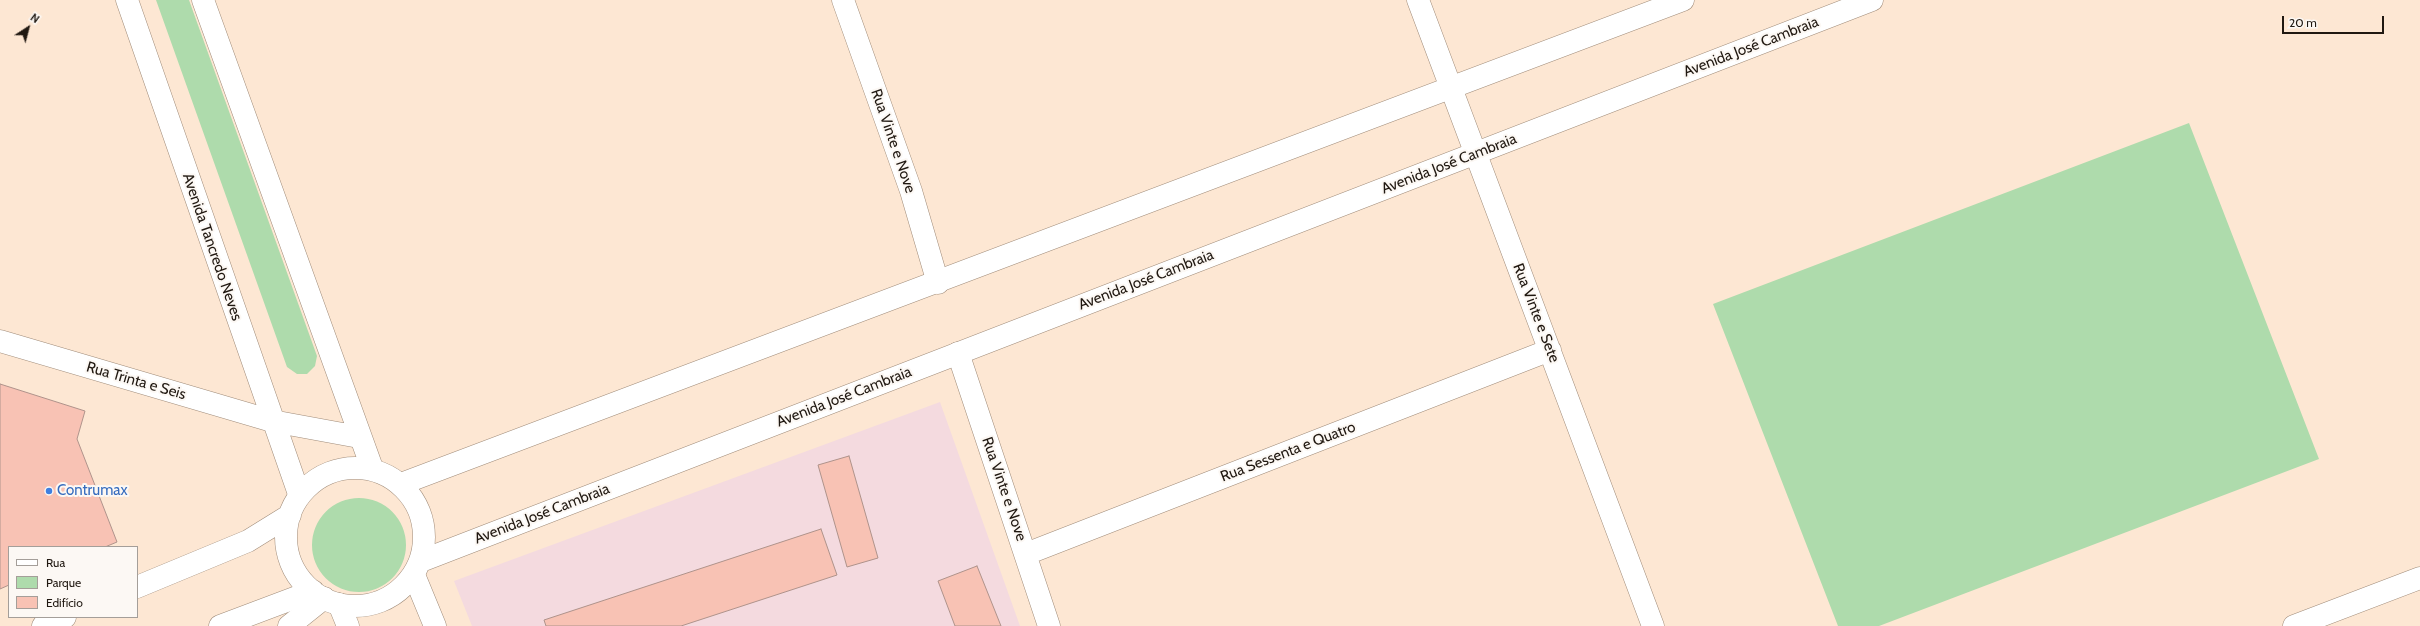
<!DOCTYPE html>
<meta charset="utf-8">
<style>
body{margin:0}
#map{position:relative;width:2420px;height:626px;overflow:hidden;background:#fde7d3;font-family:Cabin,sans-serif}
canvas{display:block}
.legend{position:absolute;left:8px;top:546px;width:130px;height:72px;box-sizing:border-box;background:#fcf8f4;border:1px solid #a49e99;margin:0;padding:5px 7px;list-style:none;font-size:12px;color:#201811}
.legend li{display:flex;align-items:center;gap:8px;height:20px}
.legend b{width:20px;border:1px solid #a49e99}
.north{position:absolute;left:8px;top:8px;width:40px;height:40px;-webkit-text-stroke:3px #fcf8f4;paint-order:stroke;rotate:36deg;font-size:11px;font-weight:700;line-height:16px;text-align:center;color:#201811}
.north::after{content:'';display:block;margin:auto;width:14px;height:18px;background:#201811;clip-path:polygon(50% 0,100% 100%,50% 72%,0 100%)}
.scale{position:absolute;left:2282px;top:16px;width:102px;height:18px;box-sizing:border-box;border:2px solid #201811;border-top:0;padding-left:5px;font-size:12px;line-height:14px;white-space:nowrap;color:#201811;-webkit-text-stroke:3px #fcf8f4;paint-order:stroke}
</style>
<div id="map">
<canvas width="2420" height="626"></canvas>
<ul class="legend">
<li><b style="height:5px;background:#fff"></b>Rua</li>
<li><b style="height:11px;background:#aedbac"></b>Parque</li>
<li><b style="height:11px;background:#f8c2b4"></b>Edifício</li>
</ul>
<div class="north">N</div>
<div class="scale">20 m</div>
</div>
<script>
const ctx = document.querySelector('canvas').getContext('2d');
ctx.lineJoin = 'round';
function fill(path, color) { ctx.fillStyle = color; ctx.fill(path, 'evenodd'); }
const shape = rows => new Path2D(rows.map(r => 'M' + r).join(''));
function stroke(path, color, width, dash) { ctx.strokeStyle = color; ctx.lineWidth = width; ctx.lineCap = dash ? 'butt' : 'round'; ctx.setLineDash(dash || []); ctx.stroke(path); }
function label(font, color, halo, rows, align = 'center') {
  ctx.font = font + ' Cabin,sans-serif'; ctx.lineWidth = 4; ctx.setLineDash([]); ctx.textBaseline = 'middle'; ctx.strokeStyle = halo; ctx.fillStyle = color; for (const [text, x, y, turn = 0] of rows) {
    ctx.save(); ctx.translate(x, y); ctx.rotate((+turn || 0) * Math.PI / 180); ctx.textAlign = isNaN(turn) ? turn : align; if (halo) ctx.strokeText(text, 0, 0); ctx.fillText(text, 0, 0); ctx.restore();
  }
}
fill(shape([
 [940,402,1020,626,472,626,454,581]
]), '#f4dadf');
fill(shape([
 [156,0,189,0,317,356,315,366,307,374,297,374,287,367],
 [2189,123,2319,459,1879,626,1838,626,1713,304],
 '312 545a47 47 0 1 1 94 0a47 47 0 1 1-94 0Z'
]), '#aedbac');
const building = shape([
 [0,384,85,411,77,439,117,542,105,547,9,547,9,585,0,589,0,384],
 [849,456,878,558,847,567,818,465,849,456],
 [821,529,837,575,681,626,546,626,544,620,821,529],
 [977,566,1001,626,955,626,938,581,977,566]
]);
fill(building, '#f8c2b4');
stroke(building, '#af938b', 1);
const minor = shape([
 [127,0,299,494],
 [203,0,372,468],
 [843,0,911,191,938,283],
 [1418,0,1653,626],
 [0,341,272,421,359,437],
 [958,353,1049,626],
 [1026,554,1550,350],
 [414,575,435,626],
 [339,604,348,626],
 [289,626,324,598],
 [2294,626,2420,578]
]);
const major = shape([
 '286 537a69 69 0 1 1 138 0a69 69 0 1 1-138 0Z',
 [401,484,1683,0],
 [421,561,1872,0],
 [137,587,248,541,290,515],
 [43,626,65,617],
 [220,626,313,591]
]);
stroke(minor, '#a08c7a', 23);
stroke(major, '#a08c7a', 23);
stroke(minor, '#fff', 22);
stroke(major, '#fff', 22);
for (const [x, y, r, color] of [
 [49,491,4,"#3f7fe0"]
]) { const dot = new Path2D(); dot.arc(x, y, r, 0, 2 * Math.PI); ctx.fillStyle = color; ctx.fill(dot); stroke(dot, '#fcf8f4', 1.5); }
label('15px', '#201811', '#fcf8f4', [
 ["Avenida José Cambraia",1751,47,-21],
 ["Rua Vinte e Nove",893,141,71],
 ["Avenida José Cambraia",1449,164,-21],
 ["Avenida Tancredo Neves",212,247,71],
 ["Avenida José Cambraia",1146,280,-21],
 ["Rua Vinte e Sete",1536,313,69],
 ["Rua Trinta e Seis",136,381,16],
 ["Avenida José Cambraia",844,397,-21],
 ["Rua Sessenta e Quatro",1288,452,-21],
 ["Rua Vinte e Nove",1004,489,71],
 ["Avenida José Cambraia",542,514,-21]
]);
label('15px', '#366cbe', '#fcf8f4', [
 ["Contrumax",57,491]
], 'left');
</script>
